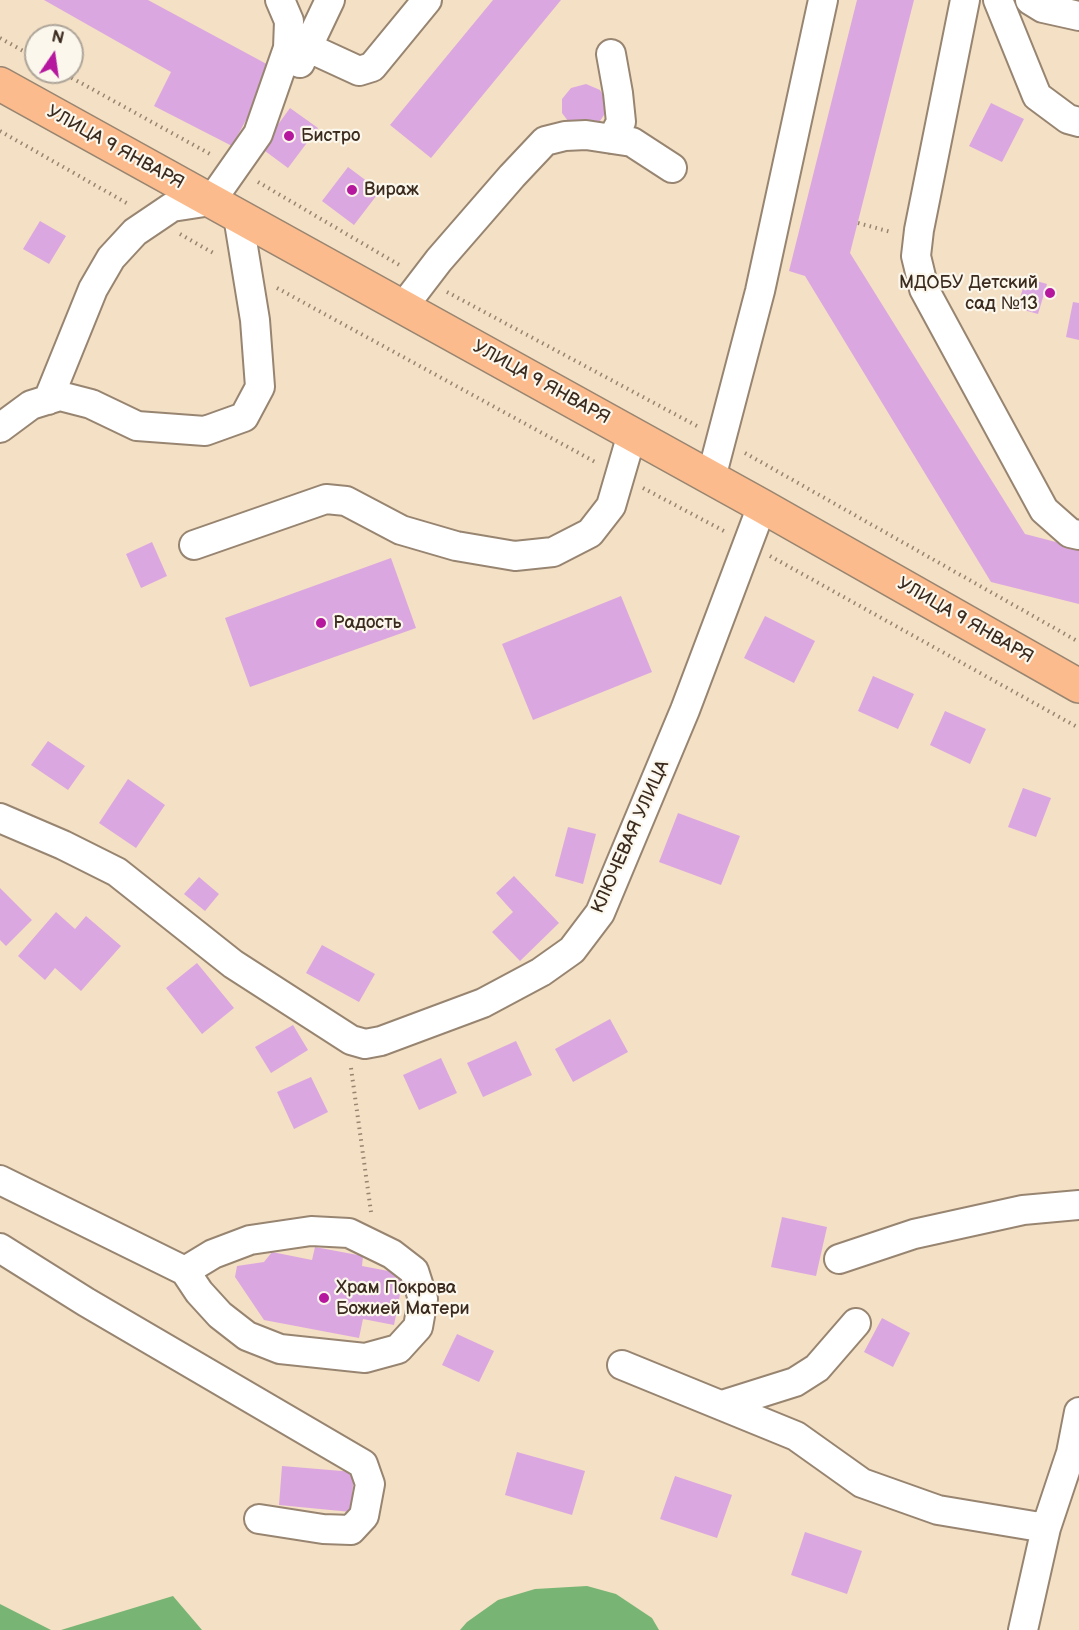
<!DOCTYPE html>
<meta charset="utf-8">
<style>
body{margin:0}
#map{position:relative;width:1079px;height:1630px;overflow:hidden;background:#f4e0c4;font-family:"Balsamiq Sans",sans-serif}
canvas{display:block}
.north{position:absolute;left:24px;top:24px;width:60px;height:60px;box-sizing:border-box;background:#fbf7ec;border:2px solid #aea59a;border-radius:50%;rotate:13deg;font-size:16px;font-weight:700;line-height:24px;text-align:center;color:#3b2a1e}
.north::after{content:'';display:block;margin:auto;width:21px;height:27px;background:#b5179e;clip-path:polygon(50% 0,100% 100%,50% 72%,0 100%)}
</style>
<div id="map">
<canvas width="1079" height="1630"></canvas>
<div class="north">N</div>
</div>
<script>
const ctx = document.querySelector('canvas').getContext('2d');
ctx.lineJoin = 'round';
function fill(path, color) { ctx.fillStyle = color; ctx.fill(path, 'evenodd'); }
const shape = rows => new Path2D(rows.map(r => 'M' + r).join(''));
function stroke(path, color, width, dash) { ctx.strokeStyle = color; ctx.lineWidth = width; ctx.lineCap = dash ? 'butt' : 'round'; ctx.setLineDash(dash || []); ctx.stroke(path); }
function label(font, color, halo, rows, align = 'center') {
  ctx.font = font + ' "Balsamiq Sans",sans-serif'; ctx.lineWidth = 4.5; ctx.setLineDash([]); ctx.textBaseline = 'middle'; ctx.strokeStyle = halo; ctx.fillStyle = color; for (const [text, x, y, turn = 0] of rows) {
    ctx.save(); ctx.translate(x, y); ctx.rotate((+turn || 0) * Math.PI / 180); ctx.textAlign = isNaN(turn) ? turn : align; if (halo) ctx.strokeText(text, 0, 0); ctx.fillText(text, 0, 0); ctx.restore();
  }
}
fill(shape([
 [587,1586,616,1594,652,1618,659,1630,460,1630,467,1622,498,1600,535,1589],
 [173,1596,202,1630,61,1630],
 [0,1604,51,1630,0,1630]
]), '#78b574');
fill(shape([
 [44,0,148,0,274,68,232,146,154,106,171,72],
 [493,0,561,0,431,158,390,125],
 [857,0,914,0,850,253,1025,534,1079,548,1079,604,991,582,805,276,789,271],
 [586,84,600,90,604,97,606,112,598,124,571,125,562,113,562,99,571,88],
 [991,103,1024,119,1002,162,969,146],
 [290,108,318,128,288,168,261,148],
 [348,167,380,191,354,225,322,201],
 [40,221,66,236,49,264,23,249],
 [1026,278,1047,284,1038,314,1017,308],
 [1073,302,1079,303,1079,340,1066,337],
 [152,542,167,576,141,588,126,554],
 [391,558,416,628,250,687,225,618],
 [621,596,652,672,533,720,502,644],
 [765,616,815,641,794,683,744,658],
 [873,676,914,694,898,729,858,711],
 [945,711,986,729,970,764,930,745],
 [48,741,85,766,68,790,31,765],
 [128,779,165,805,136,848,99,823],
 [1023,788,1051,798,1036,837,1008,827],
 [678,813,740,836,721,885,659,862],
 [568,827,596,834,583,884,555,876],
 [514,876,559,923,520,961,492,932,513,912,496,893],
 [199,877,219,894,205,911,184,894],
 [0,888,32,920,6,946,0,940],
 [56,912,75,929,86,916,121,946,81,991,55,968,45,980,18,956],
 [322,945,375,974,359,1002,306,973],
 [197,963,234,1008,202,1034,166,988],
 [610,1019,628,1052,573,1082,555,1049],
 [293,1025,308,1050,271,1073,255,1047],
 [516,1041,532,1075,483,1097,467,1063],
 [441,1058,457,1093,419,1110,403,1075],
 [311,1077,328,1112,294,1129,277,1092],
 [782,1217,827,1227,816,1276,771,1267],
 [315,1247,363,1256,362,1266,404,1274,394,1325,363,1319,359,1338,264,1320,235,1277,237,1266,264,1262,272,1252,312,1260],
 [882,1318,910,1333,893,1367,864,1352],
 [457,1334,494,1351,479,1382,442,1365],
 [517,1452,585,1471,572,1515,505,1495],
 [282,1466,354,1472,351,1512,279,1505],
 [675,1476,732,1495,717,1538,660,1519],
 [805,1532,862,1551,847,1594,791,1575]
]), '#dba7e0');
const minor = shape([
 [965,0,919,230,916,256,924,289,1044,510,1070,533,1079,535],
 [998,0,1037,96,1068,119,1079,122],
 [1030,0,1043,8,1079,16],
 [309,48,359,71,372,67,427,0],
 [611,54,618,93,621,122,612,139],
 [300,63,330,0],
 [403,307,439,260,512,176,545,141,565,136,586,135,632,142,672,168],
 [48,400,93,289,111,258,135,232,172,207,211,201,258,134,288,48,289,21,280,0],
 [0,428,31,405,60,396,91,404,137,426,205,431,244,417,260,387,255,320,238,216],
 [711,478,760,291,823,0],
 [194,545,326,499,346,501,401,530,456,546,515,556,553,552,590,533,611,506,632,434],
 [0,818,63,845,117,872,233,964,351,1040,365,1044,381,1041,483,1003,541,972,572,950,600,913,685,710,762,506],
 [0,1180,185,1271,199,1292,220,1315,247,1336,280,1349,365,1358,398,1349,418,1327,423,1299,414,1271,392,1254,349,1233,311,1231,250,1240,213,1254,185,1271],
 [0,1248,86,1302,363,1464,370,1484,364,1516,351,1530,323,1529,259,1519],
 [839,1259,914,1234,1023,1210,1079,1205],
 [622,1365,796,1436,862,1483,938,1510,1046,1528],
 [722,1405,795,1382,817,1368,856,1323],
 [1023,1630,1046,1528,1071,1453,1079,1412]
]);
const major = shape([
 [0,84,762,506,1079,686]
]);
stroke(minor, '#988571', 32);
stroke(major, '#988571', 36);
stroke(shape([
 [0,38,36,58],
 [61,72,210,154],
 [0,131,130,205],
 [258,182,401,266],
 [858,223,891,232],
 [180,234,215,254],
 [277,288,597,463],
 [447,292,697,426],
 [745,453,1079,642],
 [643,488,724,531],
 [770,556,1079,728],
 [351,1068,371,1212]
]), '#988571', 4, [1.5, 4.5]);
stroke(minor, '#fff', 28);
stroke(major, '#fbbb8c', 33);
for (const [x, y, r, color] of [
 [289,136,6,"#b5179e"],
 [352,190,6,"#b5179e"],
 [1050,293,6,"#b5179e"],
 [321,623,6,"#b5179e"],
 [324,1298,6,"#b5179e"]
]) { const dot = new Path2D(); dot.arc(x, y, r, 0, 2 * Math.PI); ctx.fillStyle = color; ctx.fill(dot); stroke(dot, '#fbf7ec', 2); }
label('18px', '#3b2a1e', '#fbf7ec', [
 ["Бистро",301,136],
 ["Вираж",364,190],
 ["МДОБУ Детский",1038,283,"right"],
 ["сад №13",1038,304,"right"],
 ["Радость",333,623],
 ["Храм Покрова",336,1288],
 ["Божией Матери",336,1309]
], 'left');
label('18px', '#3b2a1e', '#fbf7ec', [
 ["УЛИЦА 9 ЯНВАРЯ",115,148,29],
 ["УЛИЦА 9 ЯНВАРЯ",541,383,29],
 ["УЛИЦА 9 ЯНВАРЯ",965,621,30],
 ["КЛЮЧЕВАЯ УЛИЦА",631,837,-66]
]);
</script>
